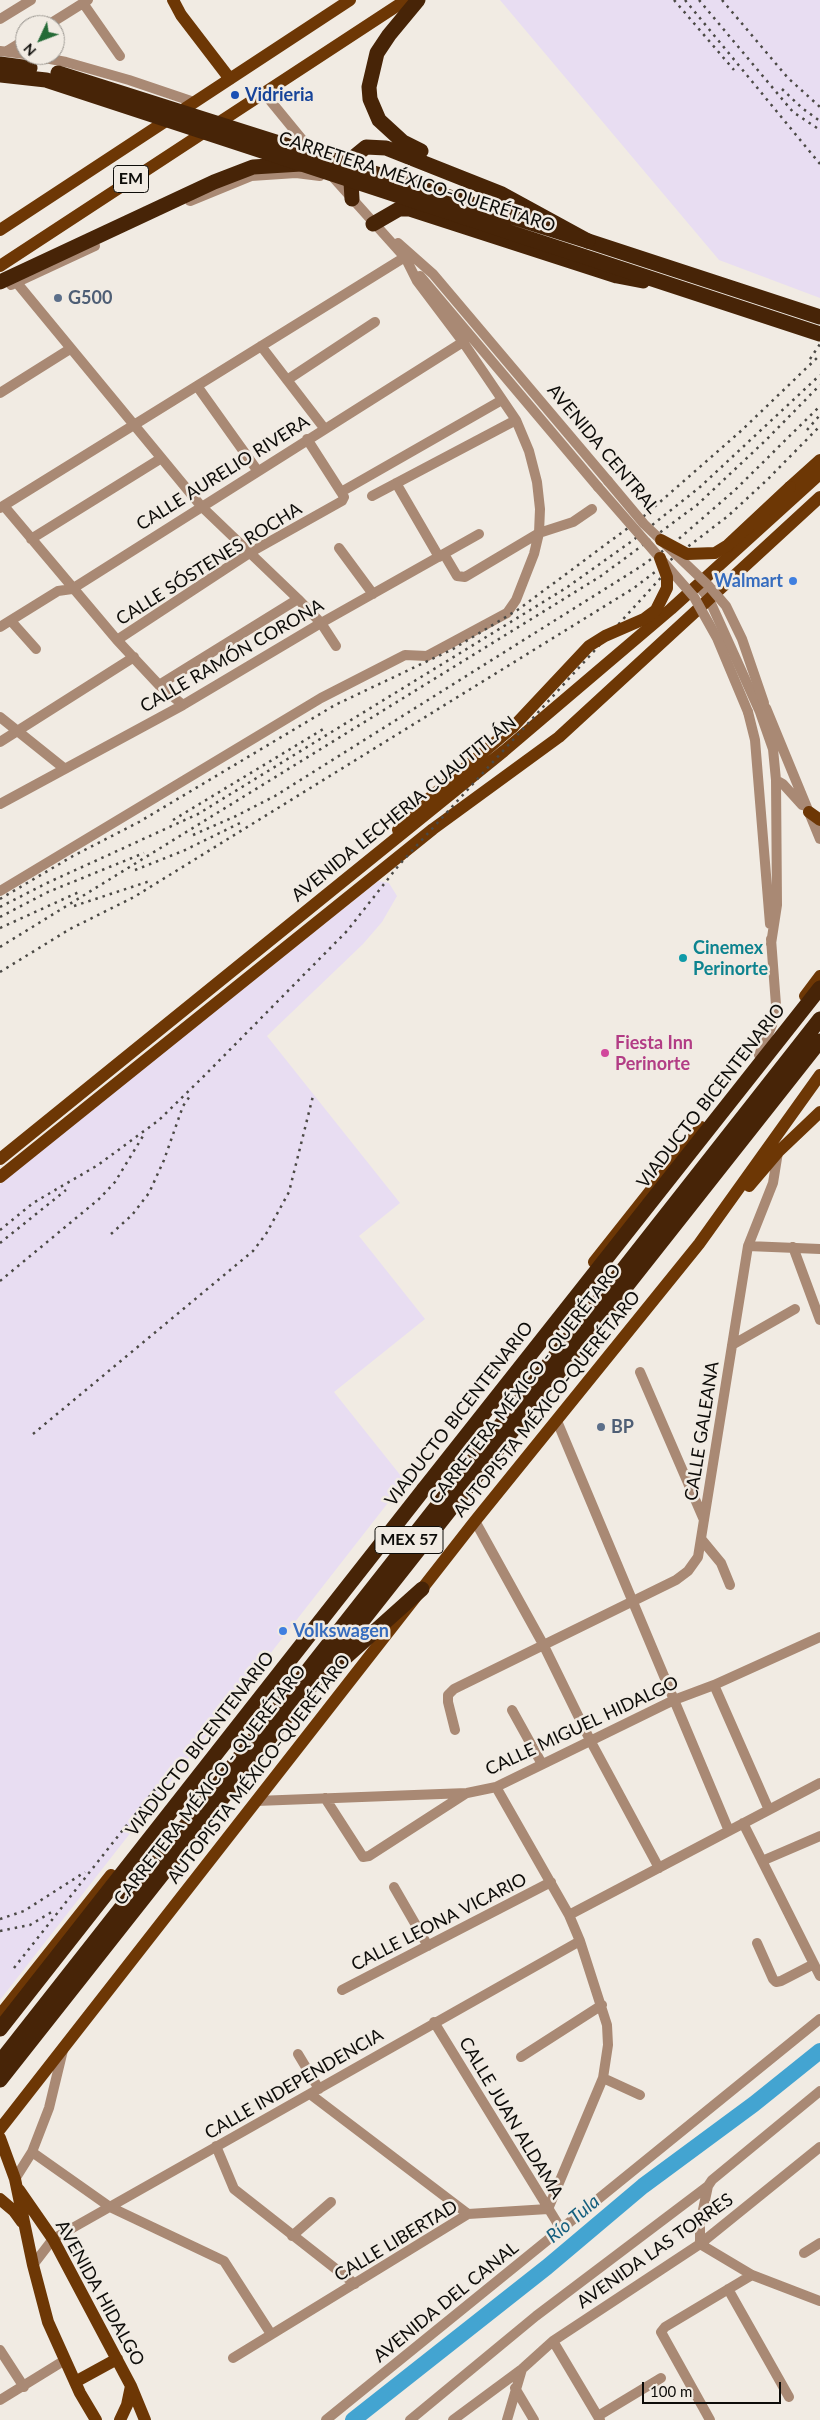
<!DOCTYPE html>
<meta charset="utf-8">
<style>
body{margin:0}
#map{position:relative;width:820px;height:2420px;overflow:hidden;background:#f1ebe3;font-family:Lato,sans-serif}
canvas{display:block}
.north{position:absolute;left:15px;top:15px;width:50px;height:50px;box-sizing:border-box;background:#f1ebe3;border:1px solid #96928c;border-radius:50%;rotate:227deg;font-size:14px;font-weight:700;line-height:20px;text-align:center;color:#0d0c09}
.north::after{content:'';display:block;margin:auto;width:18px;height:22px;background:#256b37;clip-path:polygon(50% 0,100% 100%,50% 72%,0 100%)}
.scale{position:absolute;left:642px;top:2382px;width:139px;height:22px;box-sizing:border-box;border:2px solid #0d0c09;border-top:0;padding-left:6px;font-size:15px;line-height:18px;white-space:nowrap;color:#0d0c09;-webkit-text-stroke:4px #f1ebe3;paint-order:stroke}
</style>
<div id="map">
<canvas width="820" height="2420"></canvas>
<div class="north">N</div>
<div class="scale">100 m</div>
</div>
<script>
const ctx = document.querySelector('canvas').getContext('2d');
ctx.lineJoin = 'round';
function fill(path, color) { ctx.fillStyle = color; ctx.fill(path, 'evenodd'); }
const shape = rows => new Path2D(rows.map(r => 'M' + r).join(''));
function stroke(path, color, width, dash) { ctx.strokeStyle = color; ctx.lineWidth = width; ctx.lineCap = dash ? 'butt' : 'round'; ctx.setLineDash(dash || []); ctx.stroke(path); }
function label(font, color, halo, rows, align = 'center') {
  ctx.font = font + ' Lato,sans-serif'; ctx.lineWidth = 5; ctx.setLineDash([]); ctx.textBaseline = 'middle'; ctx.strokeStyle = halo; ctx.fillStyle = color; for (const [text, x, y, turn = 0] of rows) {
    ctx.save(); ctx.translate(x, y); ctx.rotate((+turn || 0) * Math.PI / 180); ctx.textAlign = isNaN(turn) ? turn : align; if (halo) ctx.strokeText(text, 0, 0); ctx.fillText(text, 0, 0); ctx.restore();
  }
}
fill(shape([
 [500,0,820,0,820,298,719,260],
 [378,881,389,883,397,896,382,922,363,944,267,1036,400,1203,359,1236,425,1319,334,1392,405,1481,0,2000,0,1184]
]), '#e8ddf2');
stroke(shape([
 [353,2420,547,2267,643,2186,754,2104,820,2051]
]), '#43a4d1', 16);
stroke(shape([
 [83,3,120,56],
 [0,19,31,0],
 [48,25,88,0],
 [0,51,25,54],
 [7,51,25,40],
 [29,55,66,62,129,80,194,102],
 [264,93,314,154],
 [331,175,408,261],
 [190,201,251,176,296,173,320,176],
 [398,243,433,274,608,481],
 [420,276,598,487],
 [17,283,201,506,298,599,321,623,336,646],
 [11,285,95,246],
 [261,346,324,428],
 [287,380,375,322],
 [197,386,257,470],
 [0,393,70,349],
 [396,483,439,557],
 [341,492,502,400],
 [372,496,516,420],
 [4,506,117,640,159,685,183,705],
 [0,508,405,257,417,281,463,342,516,420,529,451,537,482,540,509,539,533,534,554,516,600,507,613,427,656,405,655,321,698,0,891],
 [31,539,160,459],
 [339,548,373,594],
 [444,554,457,576,465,577,539,533,573,522,592,509],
 [698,585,709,599,760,712,773,749,776,780,777,905,771,944],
 [11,621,36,649],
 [0,627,58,591,72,589,463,342],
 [117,640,251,552,342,501,344,497,341,492,307,439],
 [159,685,298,599],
 [766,708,820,839],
 [748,712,755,740,770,924],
 [0,717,65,769],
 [0,742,134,657],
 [776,780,783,784,802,805],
 [0,804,183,705,321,623,479,534],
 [759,1055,772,1025,776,1005,771,939],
 [748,1246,820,1249],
 [793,1247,820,1320],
 [732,1345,795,1309],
 [640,1372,704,1520],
 [557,1421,729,1831],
 [475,1521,543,1644,590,1740,659,1868],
 [702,1540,721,1563,730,1585],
 [714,1685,769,1810],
 [512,1710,542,1764],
 [455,1730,448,1702,448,1695,454,1689,676,1580,688,1571,698,1557,748,1246,773,1183,778,1152],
 [325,1798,363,1857,369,1856,465,1794],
 [256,1801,467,1793,496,1787,674,1700,714,1685,820,1637],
 [743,1823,820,1976],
 [762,1861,820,1836],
 [394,1887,428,1946],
 [569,1915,820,1783],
 [757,1943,773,1979,776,1982,781,1981,814,1964],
 [342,1990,551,1882],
 [434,2022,561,2229],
 [298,2054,319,2089],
 [521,2057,602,2005],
 [603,2078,640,2095],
 [820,2091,712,2180,708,2186,700,2224,700,2244,752,2275,820,2301],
 [310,2094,468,2214],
 [216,2146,234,2189,355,2284],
 [32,2152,110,2207,224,2261,271,2334],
 [15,2179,32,2152,49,2108,63,2050],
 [292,2236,331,2202],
 [804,2253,820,2243],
 [33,2265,53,2239,580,1941],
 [728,2289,789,2397],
 [553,2341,600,2420],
 [0,2350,24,2387],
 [233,2358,468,2214,548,2209,603,2078,608,2045,607,2025,580,1941,569,1915,496,1787],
 [515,2388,534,2420],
 [0,2400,65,2360],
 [598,2416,661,2378],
 [326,2420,820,2019],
 [410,2420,536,2316,708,2186],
 [453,2420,522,2369,553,2341,700,2244,820,2147],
 [507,2420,522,2369],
 [710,2420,661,2332,665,2327,752,2275]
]), '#a98974', 10);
stroke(shape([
 [173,0,181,15,230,79],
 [0,230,350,0],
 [0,266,406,0],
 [790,487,820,460],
 [809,812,820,820],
 [398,830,412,813,513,727],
 [805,996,820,976],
 [0,1159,504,751,671,609,820,474],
 [0,1177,433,829,559,737,820,497],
 [749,1186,778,1152,820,1112],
 [594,1262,701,1127],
 [0,2015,111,1875],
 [0,2129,475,1521,699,1244,820,1075],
 [0,2138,15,2179,33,2265,48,2322,80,2393,96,2420],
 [19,2190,53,2239,131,2386,145,2420],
 [0,2199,14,2211,22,2222],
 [75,2382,117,2359],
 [120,2420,127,2405,131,2386]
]), '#6d3705', 12);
stroke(shape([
 [418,0,389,35,377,53,369,87,370,99,379,120,403,142,421,151],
 [352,199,350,165,355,156,366,147,386,148,502,194,588,241,820,317],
 [373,224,399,209,410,209,617,276,643,281],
 [0,282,214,182,253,167,301,164],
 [336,1666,422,1589],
 [0,2029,424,1489],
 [0,2062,820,1019],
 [0,2080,820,1041]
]), '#472407', 15);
stroke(shape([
 [674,0,734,70],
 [685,0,820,164],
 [699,0,793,112,820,130],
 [722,0,788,78,820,107],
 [782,89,802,108,820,121],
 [810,359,820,344],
 [807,430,820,415],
 [173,820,325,728],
 [193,835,236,816,275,796,640,567,674,543,735,490,820,406],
 [135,870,183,851,240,823],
 [0,899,73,856,139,822,335,705,453,649,519,609,644,516,742,430,820,355],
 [74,906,150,881],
 [0,907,47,883,198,814,566,588,632,541,700,487,820,375],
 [0,917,48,892,144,853],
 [0,928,79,892],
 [0,947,601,576,697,505,766,440,820,385],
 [0,972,70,929,134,897,634,588,728,516,767,480,820,426],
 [0,1230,33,1203,98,1165,159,1120,204,1076,347,931,399,865,667,571],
 [111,1234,132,1215,149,1193,164,1160,183,1106,190,1096],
 [0,1243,66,1190],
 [0,1281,99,1199,115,1182,143,1136],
 [33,1434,253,1251,266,1234,289,1192,313,1096],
 [0,1919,24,1911,85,1872],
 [0,1931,30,1925,55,1910],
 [14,1968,156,1788]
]), '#4b4945', 2.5, [2.5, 5]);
stroke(shape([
 [608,481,644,524,708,585,726,606,742,639,764,703],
 [598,487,694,597,717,638,748,712]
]), '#a98974', 10);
stroke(shape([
 [661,540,687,554,715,553,728,545,790,487],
 [513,727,589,646,605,636,644,619,656,610,667,588,667,577,660,558]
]), '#6d3705', 12);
stroke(shape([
 [0,64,30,68],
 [58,73,588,241],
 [0,75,46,80,820,334],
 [424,1489,820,988]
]), '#472407', 15);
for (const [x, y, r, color] of [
 [235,95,5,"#1a4fb4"],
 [58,298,5,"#5c6f8a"],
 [793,581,5,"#3f7fe0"],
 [683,958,5,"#0f9aa8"],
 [605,1053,5,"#d1479c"],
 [601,1427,5,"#5c6f8a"],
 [283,1631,5,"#3f7fe0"]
]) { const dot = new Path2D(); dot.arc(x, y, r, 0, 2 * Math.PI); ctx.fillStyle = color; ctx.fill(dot); stroke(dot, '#f1ebe3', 2); }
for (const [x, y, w] of [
 [131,179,35],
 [409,1540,68]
]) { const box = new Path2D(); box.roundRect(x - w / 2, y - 13.5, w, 27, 4); ctx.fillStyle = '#f1ebe3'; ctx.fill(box); stroke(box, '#0d0c09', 1); }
label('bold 16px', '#0d0c09', null, [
 ["EM",131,179],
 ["MEX 57",409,1540]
]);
label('bold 18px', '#164399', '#f1ebe3', [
 ["Vidrieria",245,95]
], 'left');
label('18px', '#0d0c09', '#f1ebe3', [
 ["CARRETERA MÉXICO-QUERÉTARO",417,182,18],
 ["AVENIDA CENTRAL",603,449,50],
 ["CALLE AURELIO RIVERA",223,473,-32],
 ["CALLE SÓSTENES ROCHA",209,564,-32],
 ["CALLE RAMÓN CORONA",232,656,-30],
 ["AVENIDA LECHERIA CUAUTITLÁN",404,809,-39],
 ["VIADUCTO BICENTENARIO",711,1096,-52],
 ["CARRETERA MÉXICO - QUERÉTARO",525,1384,-52],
 ["AUTOPISTA MÉXICO-QUERÉTARO",547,1404,-51],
 ["VIADUCTO BICENTENARIO",459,1414,-52],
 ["CALLE GALEANA",702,1431,-81],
 ["CALLE MIGUEL HIDALGO",582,1726,-25],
 ["VIADUCTO BICENTENARIO",200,1744,-52],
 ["AUTOPISTA MÉXICO-QUERÉTARO",259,1769,-52],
 ["CARRETERA MÉXICO - QUERÉTARO",210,1785,-52],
 ["CALLE LEONA VICARIO",439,1922,-27],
 ["CALLE INDEPENDENCIA",294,2084,-30],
 ["CALLE JUAN ALDAMA",511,2118,59],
 ["CALLE LIBERTAD",396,2241,-31],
 ["AVENIDA LAS TORRES",655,2251,-35],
 ["AVENIDA HIDALGO",100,2293,61],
 ["AVENIDA DEL CANAL",446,2302,-39]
]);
label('bold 18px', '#4e5e75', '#f1ebe3', [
 ["G500",68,298],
 ["BP",611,1427]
], 'left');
label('bold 18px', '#366cbe', '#f1ebe3', [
 ["Walmart",783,581],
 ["Volkswagen",293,1631,"left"]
], 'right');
label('bold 18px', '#0d838f', '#f1ebe3', [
 ["Cinemex",693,948],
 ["Perinorte",693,969]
], 'left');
label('bold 18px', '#b23c85', '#f1ebe3', [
 ["Fiesta Inn",615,1043],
 ["Perinorte",615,1064]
], 'left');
label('italic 19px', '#155f7e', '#f1ebe3', [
 ["Río Tula",573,2219,-40]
]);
</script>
